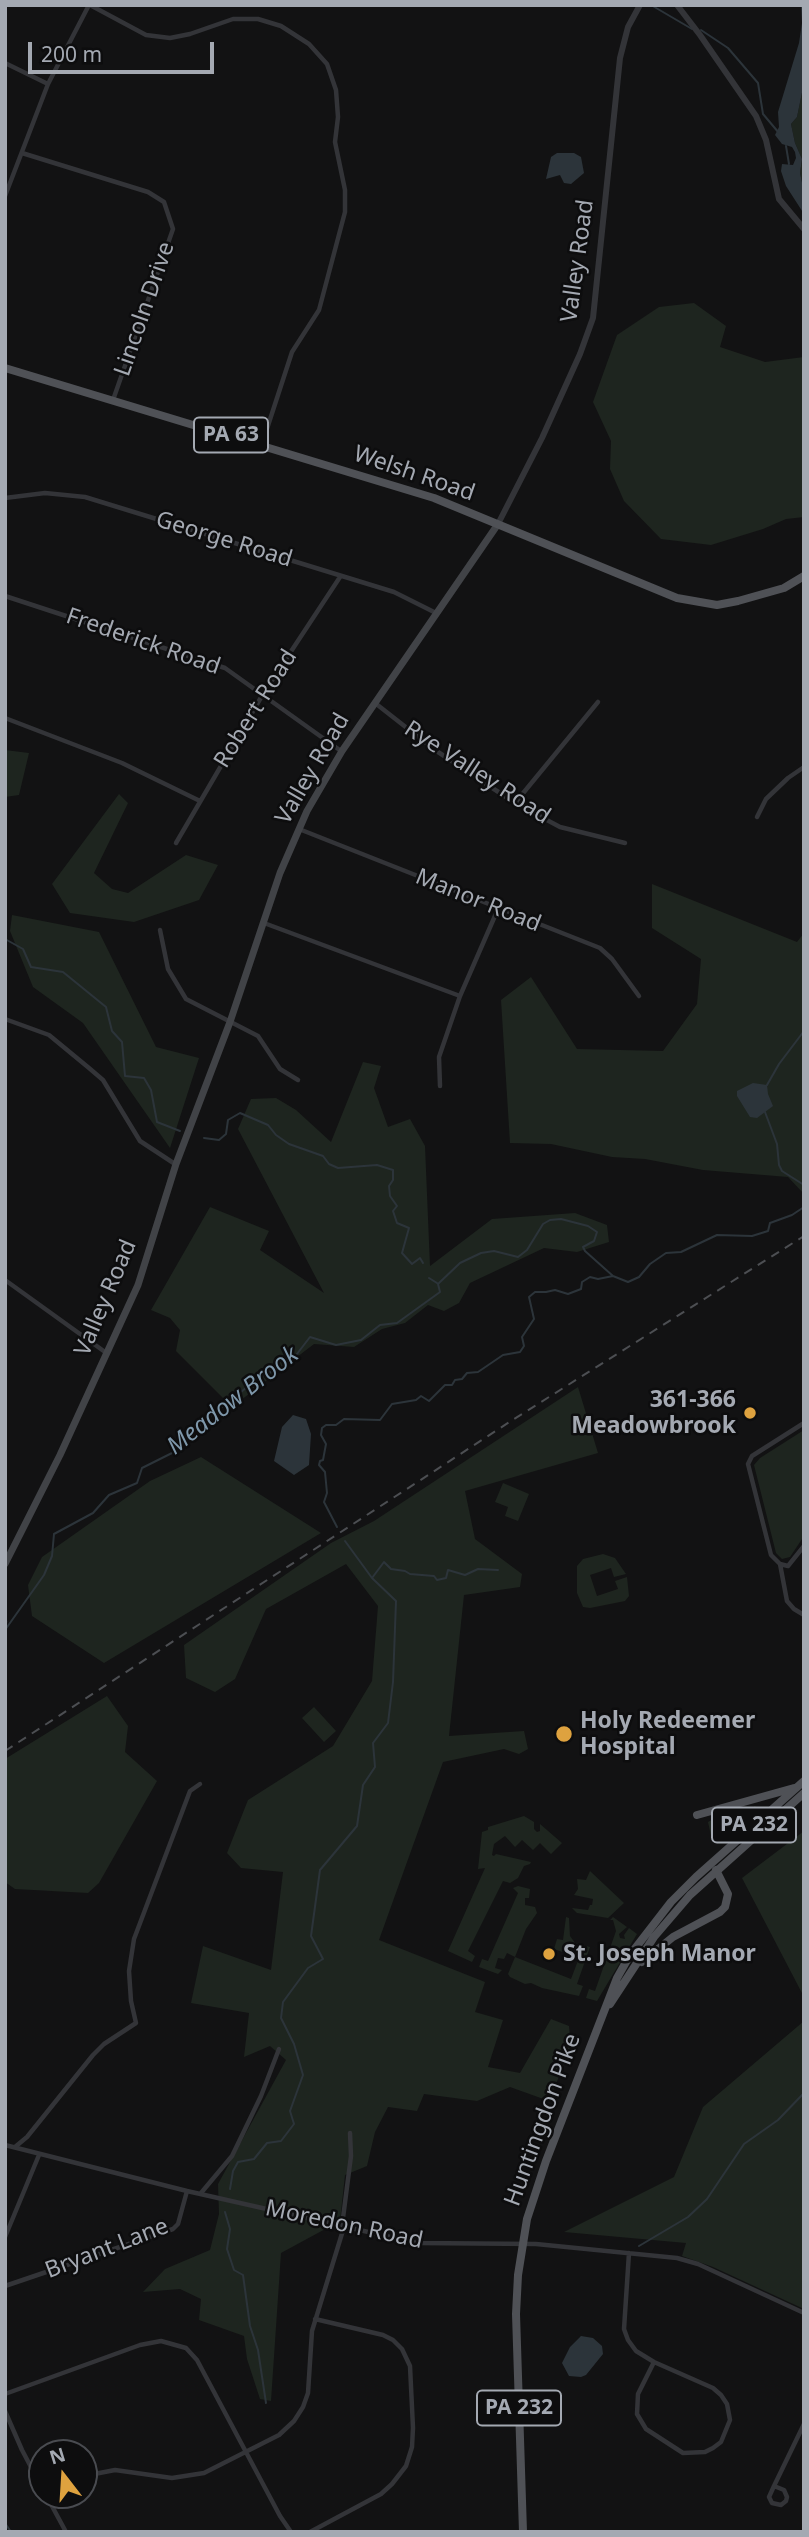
<!DOCTYPE html>
<style>
body{margin:0}
#map{position:relative;width:809px;height:2537px;overflow:hidden;background:#121213;font-family:"Noto Sans",sans-serif}
canvas{display:block}
.frame{position:absolute;inset:0;border:7px solid #a4a9b2;pointer-events:none}
.north{position:absolute;left:28px;top:2439px;width:70px;height:70px;box-sizing:border-box;background:#0d0d0e;border:2px solid #494b50;border-radius:50%;rotate:343deg;font-size:19px;font-weight:700;line-height:28px;text-align:center;color:#a4a9b2}
.north::after{content:'';display:block;margin:auto;width:24px;height:32px;background:#dea23f;clip-path:polygon(50% 0,100% 100%,50% 72%,0 100%)}
.scale{position:absolute;left:28px;top:42px;width:186px;height:32px;box-sizing:border-box;border:4px solid #a4a9b2;border-top:0;padding-left:9px;font-size:21px;line-height:24px;white-space:nowrap;color:#a4a9b2;-webkit-text-stroke:5px #0d0d0e;paint-order:stroke}
</style>
<div id="map">
<canvas width="809" height="2537"></canvas>
<div class="frame"></div>
<div class="north">N</div>
<div class="scale">200 m</div>
</div>
<script>
const ctx = document.querySelector('canvas').getContext('2d');
ctx.lineJoin = 'round';
function fill(path, color) { ctx.fillStyle = color; ctx.fill(path, 'evenodd'); }
const shape = rows => new Path2D(rows.map(r => 'M' + r).join(''));
function stroke(path, color, width, dash) { ctx.strokeStyle = color; ctx.lineWidth = width; ctx.lineCap = dash ? 'butt' : 'round'; ctx.setLineDash(dash || []); ctx.stroke(path); }
function label(font, color, halo, rows, align = 'center') {
  ctx.font = font + ' "Noto Sans",sans-serif'; ctx.lineWidth = 5; ctx.setLineDash([]); ctx.textBaseline = 'middle'; ctx.strokeStyle = halo; ctx.fillStyle = color; for (const [text, x, y, turn = 0] of rows) {
    ctx.save(); ctx.translate(x, y); ctx.rotate((+turn || 0) * Math.PI / 180); ctx.textAlign = isNaN(turn) ? turn : align; if (halo) ctx.strokeText(text, 0, 0); ctx.fillText(text, 0, 0); ctx.restore();
  }
}
fill(shape([
 [804,83,804,192,800,173,802,159,795,143,791,124,797,117],
 [694,303,726,326,720,347,765,362,804,357,804,517,786,519,763,529,711,545,661,539,624,501,610,469,611,441,593,402,617,335,659,307],
 [5,750,29,753,19,795,5,797],
 [119,794,128,803,94,873,112,889,128,893,186,855,218,865,199,900,134,922,70,913,52,884],
 [652,884,797,942,804,933,804,1194,788,1177,703,1170,645,1159,612,1157,551,1144,510,1143,501,1000,531,977,577,1049,663,1051,697,1004,701,959,652,928],
 [12,915,99,932,156,1047,199,1058,170,1148,83,1023,33,987,10,931],
 [363,1062,381,1066,374,1088,388,1127,410,1119,425,1146,430,1266,492,1219,575,1213,607,1225,609,1242,577,1252,544,1248,470,1283,459,1303,444,1311,428,1305,405,1323,382,1329,354,1347,314,1344,232,1407,176,1351,180,1330,170,1318,151,1310,210,1207,269,1231,260,1250,324,1293,238,1129,251,1099,276,1098,296,1110,331,1142],
 [578,1387,598,1453,465,1491,475,1539,522,1574,520,1587,464,1595,449,1736,524,1731,528,1749,519,1754,504,1749,443,1762,379,1940,485,1982,475,2012,503,2020,488,2067,520,2073,551,2019,569,2026,571,2047,549,2101,510,2087,477,2101,424,2094,417,2111,388,2107,375,2132,367,2166,345,2175,340,2221,281,2253,271,2401,260,2399,247,2359,244,2336,199,2320,201,2299,180,2289,143,2292,165,2269,210,2250,219,2214,218,2184,286,2060,270,2046,244,2057,249,2013,191,2003,203,1946,271,1970,283,1872,241,1868,227,1853,248,1800,333,1746,372,1681,378,1606,346,1564,266,1609,235,1679,215,1692,186,1678,184,1645,331,1543,374,1521],
 [804,1430,804,1536,790,1557,782,1559,776,1553,754,1465,760,1458],
 [201,1457,321,1533,104,1663,32,1616,28,1585,42,1557,150,1481],
 [503,1483,529,1494,518,1521,505,1516,508,1507,495,1502],
 [603,1554,615,1558,626,1574,614,1577,611,1568,590,1575,597,1596,618,1589,615,1581,627,1577,629,1596,625,1601,590,1608,583,1607,577,1593,577,1566,583,1559],
 [107,1696,128,1726,125,1752,157,1781,99,1883,88,1893,15,1889,5,1882,5,1759],
 [314,1707,336,1731,324,1742,302,1718],
 [755,1806,757,1809,740,1821,739,1826,729,1829,720,1839,712,1840,708,1822,717,1817,738,1819],
 [524,1816,534,1822,534,1829,537,1832,540,1831,540,1824,562,1843,551,1854,540,1843,533,1850,522,1840,515,1847,505,1836,494,1844,492,1855,494,1856,496,1854,531,1862,530,1864,524,1866,518,1878,510,1883,503,1881,468,1951,475,1956,472,1962,448,1951,485,1868,478,1869,482,1832,488,1830,488,1827],
 [804,1831,804,1997,742,1878],
 [590,1871,624,1903,608,1918,577,1913,572,1908,588,1910,590,1905,592,1905,593,1899,574,1895,578,1889,577,1879,586,1880],
 [518,1886,530,1889,529,1898,525,1898,525,1905,535,1907,537,1913,526,1929,515,1957,571,1979,582,1950,571,1946,568,1954,554,1949,557,1939,563,1940,566,1917,569,1918,570,1936,575,1943,590,1947,577,1984,583,1986,579,1996,542,1988,531,1983,525,1984,510,1977,508,1974,515,1957,507,1953,504,1959,498,1958,495,1968,502,1970,498,1974,479,1967,482,1959,488,1961,518,1893,513,1888],
 [613,1917,627,1927,619,1934,620,1938,625,1939,624,1935,629,1928,637,1934,597,2001,586,1998,589,1989,595,1991,616,1931,613,1920,610,1920],
 [804,2021,804,2309,713,2267,682,2256,686,2243,564,2232,674,2177,703,2107]
]), '#1e251f');
fill(shape([
 [801,5,804,5,804,83,797,117,791,124,795,143,802,159,800,173,804,192,804,214,786,186,781,171,782,164,793,165,796,158,795,152,792,147,782,144,775,135,779,127,778,112,799,43,802,23],
 [557,153,574,153,581,157,584,173,571,184,564,183,560,175,546,179,551,157],
 [753,1083,767,1085,768,1094,773,1106,757,1118,750,1117,737,1096,737,1091],
 [293,1415,306,1419,311,1434,309,1465,294,1475,274,1461,282,1427],
 [581,2336,593,2338,602,2346,603,2354,586,2375,581,2377,569,2376,562,2363,570,2347]
]), '#2c343a');
stroke(shape([
 [651,5,692,29],
 [701,30,728,48,758,83,763,114,779,133],
 [786,146,789,164],
 [5,939,23,949,31,967,63,972,106,1007,112,1031,122,1042,125,1076,144,1078,151,1090,157,1122,180,1131],
 [767,1085,779,1064,804,1031],
 [765,1112,777,1144,779,1165,782,1171,804,1185],
 [204,1138,219,1140,226,1134,228,1120,240,1113,268,1125,276,1135,289,1144,323,1156,329,1164,338,1168,377,1165,393,1170,393,1180,389,1186,390,1196,397,1206,393,1211,397,1223,409,1228,402,1253,412,1264,420,1258,423,1263],
 [429,1278,437,1283],
 [439,1283,460,1263,481,1253,494,1251,518,1257,527,1250,543,1224,550,1220,561,1219,588,1226,597,1232,594,1241,583,1247,585,1251,613,1276,628,1282,639,1277,650,1264,666,1253,681,1252,717,1235,752,1236,768,1231,770,1223,792,1215,804,1207],
 [337,1527,324,1502,327,1493,325,1472,319,1465,320,1461,323,1460,326,1444,321,1435,322,1428,326,1425,336,1425,344,1419,380,1420,392,1404,416,1400,421,1396,429,1401,445,1385,452,1385,455,1380,462,1379,467,1373,478,1372,503,1355,520,1352,524,1346,522,1337,534,1319,529,1297,535,1292,546,1292,555,1290,568,1294,581,1289,582,1282,590,1277,598,1279,613,1276],
 [372,1578,384,1562,391,1569,405,1571,410,1574,434,1576,437,1580,446,1578,448,1570,465,1575,478,1569,498,1570],
 [5,1630,44,1575,52,1556,54,1534,93,1513,109,1495,137,1483,142,1468,174,1452,204,1421,260,1377,290,1363,310,1337,336,1345,361,1340,380,1325,397,1323,440,1292,438,1284],
 [230,2189,233,2171,238,2162,254,2159,267,2143,281,2141,294,2124,290,2111,303,2075,294,2044,281,2018,283,2002,308,1968,323,1959,311,1936,320,1870,357,1826,363,1785,375,1767,373,1743,388,1723,393,1682,396,1601,372,1578,345,1541],
 [225,2212,230,2229,227,2249,234,2270,243,2275,250,2326,258,2350,266,2403],
 [639,2246,688,2217,707,2199,744,2144,778,2120,804,2093],
 [5,2523,11,2532]
]), '#2c343a', 2);
stroke(shape([
 [90,5,146,35,170,38,190,34,233,19,258,19,281,26,309,44,327,64,336,90,338,117,335,142,345,190,345,212,319,310,292,352,262,444],
 [5,63,48,84],
 [22,153,148,192,164,202,173,229,113,400],
 [5,196,48,84,89,5],
 [5,498,45,493,85,497,394,592,436,613],
 [5,596,225,668,341,751],
 [375,703,435,750,515,803,560,827,625,843],
 [5,718,122,763,200,801],
 [515,803,598,702],
 [757,817,766,799,788,778,804,767],
 [299,829,600,948,612,959,639,996],
 [176,843,263,694,340,577],
 [264,923,460,996],
 [160,930,168,969,186,999,258,1036,280,1069,298,1080],
 [5,1019,49,1035,89,1068,103,1080,140,1141,175,1164],
 [440,1086,439,1057,460,996,498,909],
 [5,1280,105,1352],
 [804,1423,752,1456,748,1464,771,1555,780,1564,787,1601,794,1609,804,1615],
 [780,1564,788,1566,804,1546],
 [5,1621,5,1622],
 [5,2145,187,2191,417,2243,536,2244,677,2258,698,2264,804,2313],
 [15,2147,27,2137,93,2055,104,2044,136,2023,131,2001,129,1971,134,1939,190,1791,200,1784],
 [201,2193,232,2156,261,2096,279,2049],
 [5,2237,39,2155],
 [629,2253,624,2329,628,2340,636,2351,654,2362,713,2388,721,2395,727,2404,730,2420,721,2442,713,2448,705,2452,683,2453,646,2429,637,2414,638,2394,654,2362],
 [5,2286,173,2229,178,2224,187,2191],
 [5,2394,140,2345,161,2341,186,2348,197,2360,280,2516,291,2532],
 [5,2411,22,2450,42,2488],
 [84,2476,115,2470,172,2478,204,2473,279,2435,294,2421,303,2407,308,2393,312,2331,344,2227,343,2218,351,2156,350,2133],
 [774,2486,784,2490,787,2497,786,2501,781,2505,772,2503,769,2497,774,2486,804,2424],
 [46,2495,66,2532],
 [310,2532,381,2494,392,2484,406,2466,412,2447,413,2428,410,2366,402,2349,393,2340,383,2335,315,2319]
]), '#333438', 4.5);
stroke(shape([
 [677,5,700,35,756,116,766,140,779,199,804,229],
 [498,524,542,438,580,354,593,318,620,58,628,27,640,5]
]), '#333438', 6);
stroke(shape([
 [5,1564,60,1455,138,1285,176,1164,230,1022,280,873,307,811,342,751,498,524]
]), '#414347', 7);
stroke(shape([
 [5,368,434,498,677,598,717,605,738,601,784,588,804,576],
 [697,1815,794,1788],
 [642,1962,673,1937,720,1912,725,1907,728,1894,716,1870],
 [610,2004,654,1937,690,1895,804,1793],
 [523,2532,516,2314,518,2275,527,2219,546,2161,617,1978,630,1955,671,1902,696,1877,804,1781]
]), '#4f5156', 8);
stroke(shape([
 [5,1751,511,1421,804,1236]
]), '#4c4e52', 2, [9, 7]);
for (const [x, y, r, color] of [
 [750,1413,7,"#dea23f"],
 [564,1734,9,"#dea23f"],
 [549,1954,7,"#dea23f"]
]) { const dot = new Path2D(); dot.arc(x, y, r, 0, 2 * Math.PI); ctx.fillStyle = color; ctx.fill(dot); stroke(dot, '#0d0d0e', 2.5); }
for (const [x, y, w] of [
 [231,435,74],
 [754,1825,84],
 [519,2408,84]
]) { const box = new Path2D(); box.roundRect(x - w / 2, y - 17.5, w, 35, 5); ctx.fillStyle = '#0d0d0e'; ctx.fill(box); stroke(box, '#a4a9b2', 2); }
label('bold 21px', '#a4a9b2', null, [
 ["PA 63",231,435],
 ["PA 232",754,1825],
 ["PA 232",519,2408]
]);
label('23px', '#a4a9b2', '#0d0d0e', [
 ["Valley Road",578,261,-82],
 ["Lincoln Drive",145,309,-71],
 ["Welsh Road",414,474,19],
 ["George Road",224,540,17],
 ["Frederick Road",143,642,19],
 ["Robert Road",256,709,-58],
 ["Valley Road",313,769,-60],
 ["Rye Valley Road",477,773,33],
 ["Manor Road",478,901,22],
 ["Valley Road",106,1298,-67],
 ["Huntingdon Pike",543,2120,-70],
 ["Moredon Road",344,2225,12],
 ["Bryant Lane",107,2249,-21]
]);
label('bold 23px', '#a4a9b2', '#0d0d0e', [
 ["361-366",736,1400,"right"],
 ["Meadowbrook",736,1426,"right"],
 ["Holy Redeemer",580,1721],
 ["Hospital",580,1747],
 ["St. Joseph Manor",563,1954]
], 'left');
label('italic 24px', '#7e97aa', '#0d0d0e', [
 ["Meadow Brook",233,1401,-38]
]);
</script>
